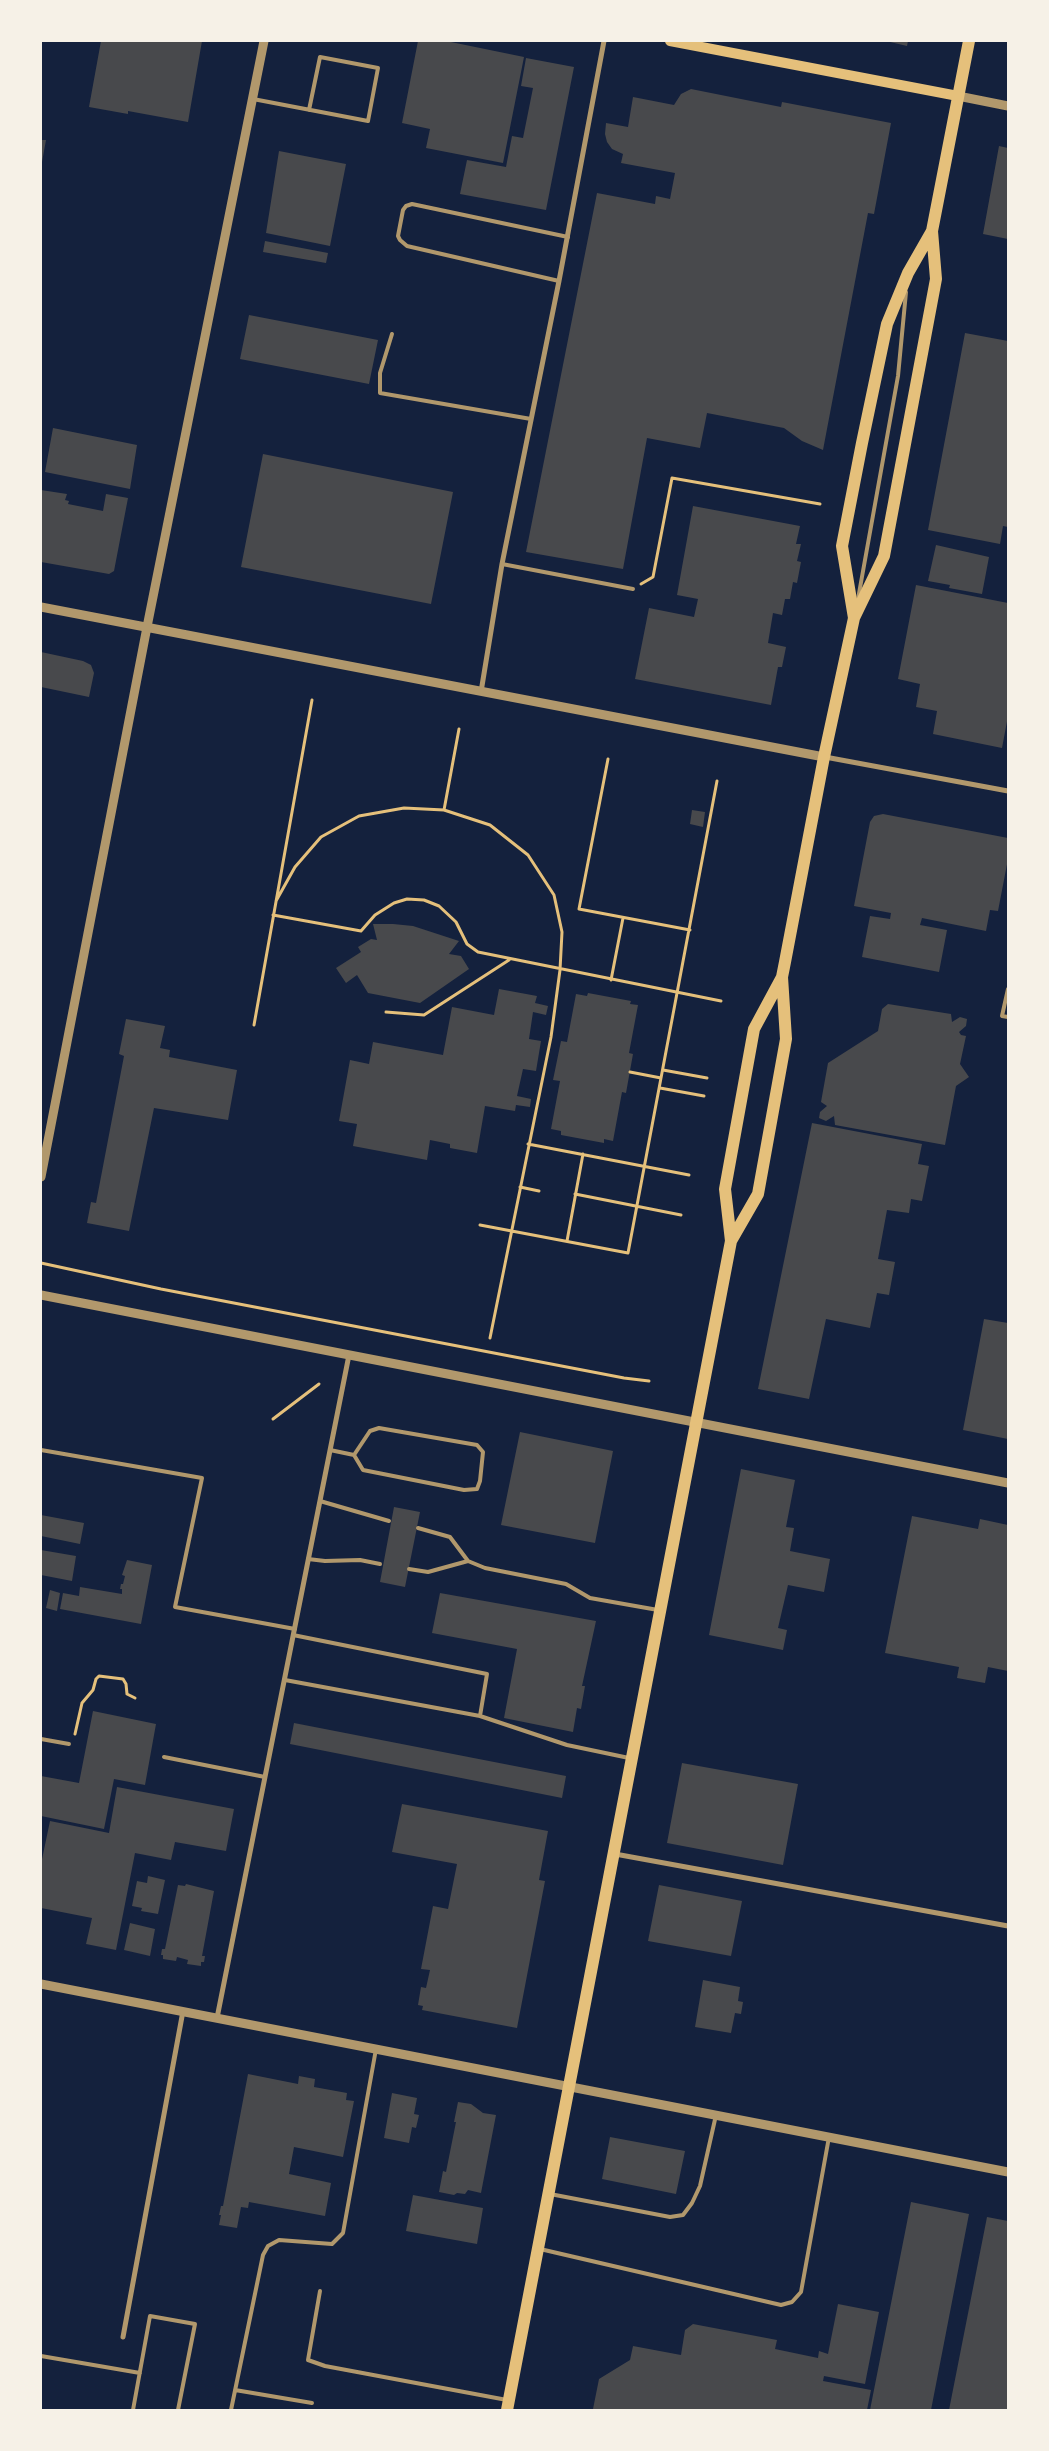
<!DOCTYPE html>
<style>
body{margin:0}
#map{position:relative;width:1049px;height:2451px;overflow:hidden;background:#14213d;font-family:Poppins,sans-serif}
canvas{display:block}
.frame{position:absolute;inset:0;border:42px solid #f6f1e7;pointer-events:none}
</style>
<div id="map">
<canvas width="1049" height="2451"></canvas>
<div class="frame"></div>
</div>
<script>
const ctx = document.querySelector('canvas').getContext('2d');
ctx.lineJoin = 'round';
function fill(path, color) { ctx.fillStyle = color; ctx.fill(path, 'evenodd'); }
const shape = rows => new Path2D(rows.map(r => 'M' + r).join(''));
function stroke(path, color, width, dash) { ctx.strokeStyle = color; ctx.lineWidth = width; ctx.lineCap = dash ? 'butt' : 'round'; ctx.setLineDash(dash || []); ctx.stroke(path); }
fill(shape([
 [101,41,202,41,188,122,128,111,128,114,89,107],
 [418,41,446,41,524,57,503,163,426,148,430,129,402,123],
 [886,41,908,41,907,46],
 [526,58,574,67,546,210,460,194,467,160,506,167,512,136,523,138,533,88,521,86],
 [691,89,781,107,782,102,891,123,874,214,868,213,823,450,802,441,784,428,707,413,700,448,647,438,623,569,526,552,597,193,655,204,656,196,670,199,675,173,621,163,623,154,612,149,607,142,605,134,606,123,628,127,633,97,674,105,681,94],
 [41,140,46,140,42,162,41,162],
 [999,146,1008,148,1008,239,983,234],
 [279,151,346,164,330,246,266,233],
 [265,241,328,253,326,263,263,252],
 [249,315,378,340,369,384,240,359],
 [965,333,1008,341,1008,527,1003,526,1000,544,928,530],
 [53,428,137,445,130,489,45,472],
 [263,454,453,492,431,604,241,567],
 [41,490,67,494,65,500,69,501,68,504,103,511,106,494,128,498,114,571,109,574,41,562],
 [693,506,800,526,796,544,801,544,797,561,801,562,797,583,793,582,790,599,785,599,782,615,773,613,768,643,786,647,782,667,778,667,771,705,635,679,649,608,694,617,698,599,677,595],
 [936,545,989,557,982,594,949,588,950,585,928,581],
 [916,585,1008,603,1008,716,1002,748,933,734,937,711,916,707,920,684,898,679],
 [41,652,83,661,91,665,94,673,89,697,41,687],
 [692,810,705,812,703,827,690,824],
 [883,814,1008,838,1008,859,998,911,990,910,986,931,922,918,920,925,947,930,939,972,862,957,870,916,890,919,891,913,854,906,870,822,874,816],
 [373,924,393,924,413,926,459,941,449,954,461,956,469,969,420,1003,368,993,357,975,346,983,336,968,361,952,358,947,371,939,377,940],
 [499,989,537,996,535,1003,548,1006,546,1015,533,1012,529,1039,541,1041,536,1071,523,1069,517,1096,531,1099,530,1107,516,1105,515,1111,485,1106,477,1153,450,1148,450,1144,430,1140,427,1160,353,1146,357,1124,339,1121,350,1060,369,1064,373,1042,443,1055,452,1007,494,1015],
 [588,993,631,1001,630,1004,638,1005,629,1053,633,1054,626,1093,622,1092,613,1141,604,1139,604,1143,561,1135,561,1131,551,1129,560,1081,553,1080,561,1041,567,1042,576,994,587,996],
 [888,1004,951,1014,952,1022,960,1017,967,1019,966,1026,959,1032,961,1035,966,1036,960,1064,969,1077,956,1086,945,1145,835,1125,834,1116,826,1121,819,1118,820,1112,827,1106,821,1102,828,1063,878,1031,882,1009],
 [126,1019,165,1026,160,1048,170,1050,169,1057,237,1070,228,1120,154,1108,129,1231,87,1223,91,1202,96,1203,124,1056,119,1054],
 [812,1123,922,1144,918,1164,929,1166,922,1201,911,1199,909,1213,887,1210,878,1259,895,1262,889,1295,877,1293,870,1328,826,1319,809,1399,758,1389],
 [984,1319,1008,1323,1008,1439,963,1430],
 [520,1432,613,1451,595,1543,501,1525],
 [741,1469,795,1480,786,1527,794,1528,790,1551,830,1559,824,1592,788,1585,778,1628,787,1630,783,1650,709,1635],
 [394,1507,420,1512,405,1587,380,1582],
 [41,1515,84,1523,80,1544,41,1536],
 [912,1516,978,1529,980,1519,1008,1525,1008,1671,988,1667,985,1683,957,1678,959,1667,885,1653],
 [41,1550,76,1556,72,1581,41,1575],
 [127,1560,152,1565,141,1624,60,1609,63,1593,79,1596,80,1587,122,1594,122,1589,120,1589,121,1584,123,1584,125,1576,122,1575],
 [50,1590,60,1593,57,1611,46,1608],
 [440,1593,596,1621,582,1686,585,1686,581,1709,577,1708,573,1732,504,1718,517,1649,432,1633],
 [93,1711,156,1724,145,1785,114,1779,104,1829,41,1816,41,1776,79,1783],
 [294,1723,566,1776,562,1798,290,1744],
 [682,1763,798,1784,783,1865,667,1843],
 [117,1787,234,1809,226,1851,175,1842,171,1860,135,1853,116,1950,86,1944,92,1918,41,1908,41,1864,50,1821,109,1833],
 [402,1804,548,1831,539,1880,545,1881,517,2028,422,2010,423,2006,418,2005,421,1987,426,1988,430,1970,421,1969,433,1906,448,1909,457,1864,392,1852],
 [148,1876,165,1880,158,1914,141,1911,142,1908,132,1906,137,1881,147,1883],
 [186,1884,214,1891,202,1956,205,1956,204,1962,201,1962,201,1966,187,1964,188,1960,177,1957,176,1961,163,1959,163,1955,161,1955,162,1949,165,1949,178,1885,185,1886],
 [659,1885,742,1901,731,1956,648,1941],
 [130,1923,155,1929,150,1956,124,1950],
 [703,1980,740,1987,738,2001,743,2002,741,2014,735,2013,731,2033,695,2027],
 [248,2074,298,2084,299,2076,315,2079,314,2087,347,2093,346,2100,354,2101,343,2157,294,2147,289,2174,331,2183,325,2216,249,2202,248,2208,241,2207,237,2228,219,2225,221,2215,219,2215,221,2206,223,2206],
 [392,2093,417,2098,414,2114,419,2115,416,2128,412,2127,409,2143,384,2138],
 [458,2102,471,2104,483,2113,496,2115,481,2193,468,2190,465,2194,457,2193,454,2195,439,2192,443,2171,446,2172,456,2122,454,2122],
 [610,2137,685,2151,676,2194,602,2179],
 [413,2195,483,2208,477,2244,406,2231],
 [911,2202,969,2214,931,2410,870,2410],
 [987,2217,1008,2221,1008,2410,949,2410],
 [838,2304,879,2312,865,2384,824,2376,823,2381,871,2390,867,2410,593,2409,599,2379,630,2360,633,2346,681,2355,685,2330,693,2324,777,2340,775,2349,818,2358,819,2351,828,2354]
]), '#48494c');
stroke(shape([
 [641,584,653,577,672,478,820,504],
 [608,759,579,909,690,930],
 [444,810,459,729],
 [276,901,295,867,321,837,359,816,404,808,444,810,490,825,528,855,554,895,562,932,560,970,551,1037,490,1338],
 [273,915,361,931,375,915,394,903,407,899,424,900,439,906,456,922,467,944,478,952,721,1001],
 [611,980,623,918],
 [386,1012,424,1015,509,960],
 [254,1025,312,700],
 [663,1070,707,1078],
 [630,1072,661,1078],
 [660,1088,704,1096],
 [528,1144,689,1175],
 [520,1187,539,1191],
 [575,1194,681,1215],
 [480,1225,628,1253,717,781],
 [567,1241,583,1154],
 [41,1263,161,1289,624,1378,649,1381],
 [273,1419,319,1384],
 [75,1734,82,1703,93,1690,96,1679,99,1676,123,1679,126,1684,127,1694,135,1698]
]), '#e5c07b', 3);
stroke(shape([
 [253,99,368,121,378,68,320,57,309,110],
 [559,281,407,246,400,240,398,236,403,210,406,206,412,204,568,237],
 [392,334,380,373,380,393,531,419],
 [502,564,633,589],
 [858,599,898,376,906,292],
 [1008,989,1002,1016,1008,1017],
 [41,1450,202,1478,175,1607,295,1629],
 [330,1450,354,1455,363,1470,464,1490,477,1489,480,1481,483,1452,477,1445,379,1428,370,1431,354,1455],
 [320,1501,389,1521],
 [418,1528,450,1537,468,1561,485,1568,566,1584,590,1598,658,1610],
 [308,1559,325,1561,360,1560,380,1564],
 [409,1569,428,1572,468,1561],
 [285,1680,480,1716,487,1674,293,1635],
 [480,1716,567,1745,629,1758],
 [41,1739,69,1744],
 [164,1757,265,1777],
 [550,2194,670,2217,683,2215,692,2203,700,2186,716,2115],
 [540,2249,781,2305,792,2302,801,2292,829,2137],
 [320,2291,308,2360,325,2366,507,2400],
 [41,2356,140,2373],
 [235,2390,312,2403],
 [133,2410,150,2316,195,2324,178,2410],
 [231,2410,263,2255,268,2246,279,2240,332,2244,343,2233,376,2049]
]), '#b1986c', 4);
stroke(shape([
 [481,692,502,564,559,281,604,41],
 [825,757,1008,791],
 [615,1854,1008,1926],
 [217,2018,349,1355],
 [123,2337,183,2011]
]), '#b1986c', 5);
stroke(shape([
 [958,96,1008,106],
 [41,607,824,757],
 [41,1177,147,627,264,41],
 [41,1295,1008,1483],
 [41,1984,1008,2172]
]), '#b1986c', 9);
stroke(shape([
 [670,41,958,96]
]), '#e5c07b', 10);
stroke(shape([
 [854,618,842,546,862,443,887,324,908,273,932,231],
 [731,1241,758,1194,786,1039,782,977,785,962,824,757,854,618,884,556,936,279,932,231,969,41],
 [507,2410,731,1241,725,1189,754,1029,782,977]
]), '#e5c07b', 12);
</script>
